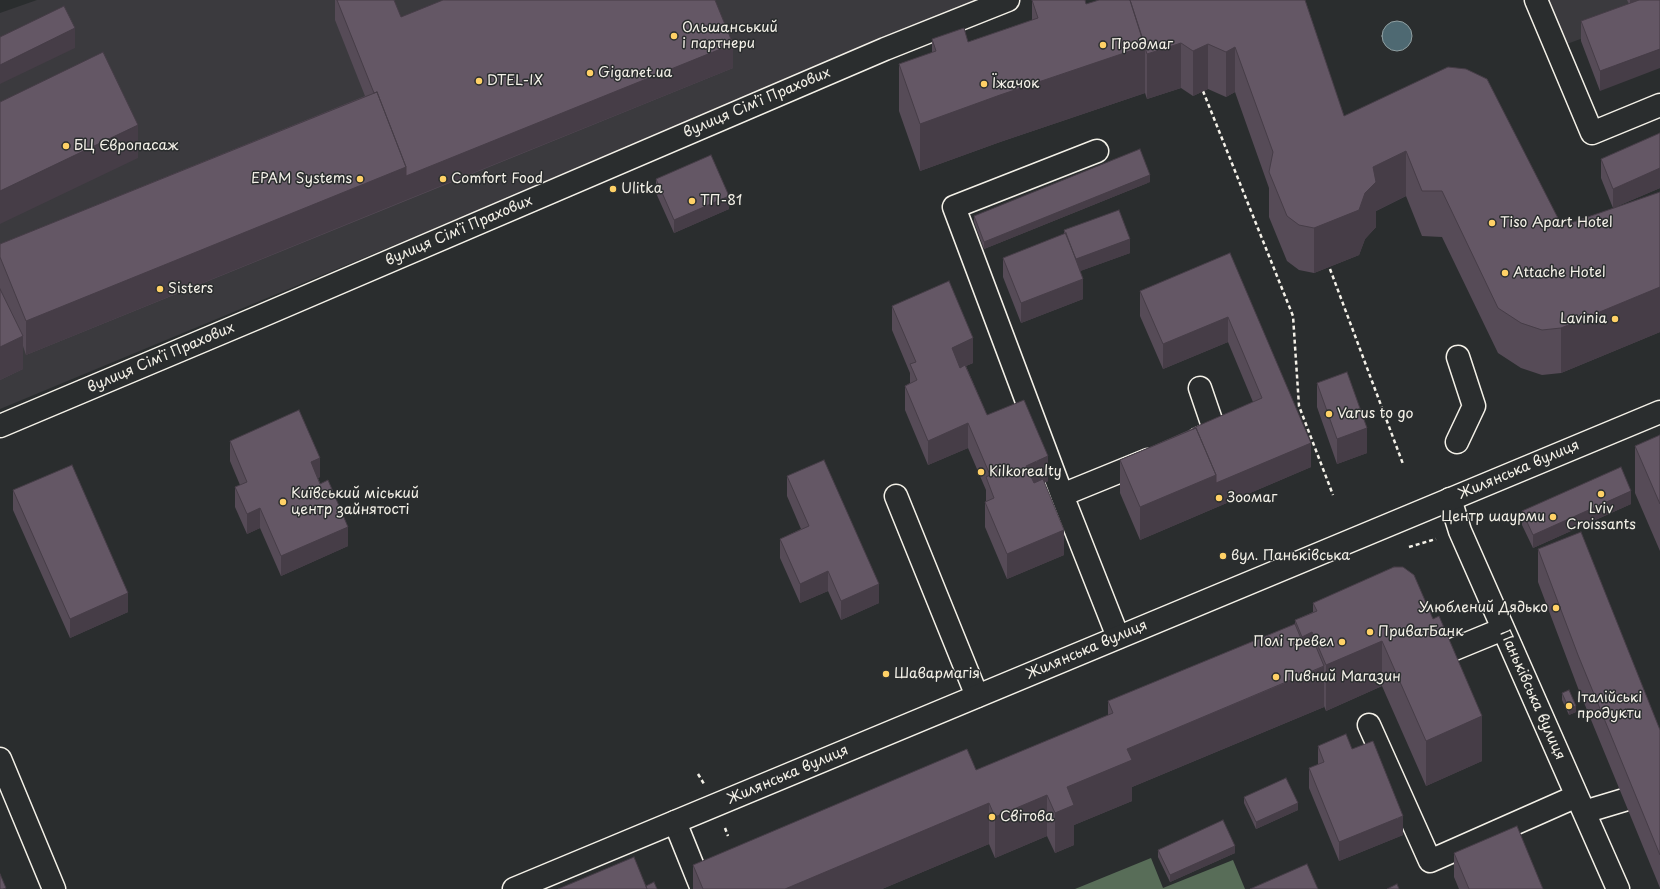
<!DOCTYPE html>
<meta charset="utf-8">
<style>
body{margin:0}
canvas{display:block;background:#2a2d2e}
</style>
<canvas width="1660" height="889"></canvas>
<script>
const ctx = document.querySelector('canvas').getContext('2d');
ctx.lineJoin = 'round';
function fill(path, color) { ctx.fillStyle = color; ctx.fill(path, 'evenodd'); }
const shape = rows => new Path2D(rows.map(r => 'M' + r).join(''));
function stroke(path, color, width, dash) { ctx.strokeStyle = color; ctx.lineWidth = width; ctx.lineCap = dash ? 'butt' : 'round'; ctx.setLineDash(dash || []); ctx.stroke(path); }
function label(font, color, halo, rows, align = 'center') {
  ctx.font = font + ' "Playpen Sans",sans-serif'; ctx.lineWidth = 3; ctx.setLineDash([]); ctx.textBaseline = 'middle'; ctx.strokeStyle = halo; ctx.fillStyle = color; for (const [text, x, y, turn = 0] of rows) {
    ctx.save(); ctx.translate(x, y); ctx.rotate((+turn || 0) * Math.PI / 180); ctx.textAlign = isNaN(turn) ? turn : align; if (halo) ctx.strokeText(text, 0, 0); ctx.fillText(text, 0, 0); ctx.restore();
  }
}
fill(shape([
 [37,0,984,0,0,409,0,13],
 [1545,0,1660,0,1660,10,1564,45]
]), '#3b3a3e');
fill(shape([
 [1151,858,1163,888,1233,860,1245,889,1075,889]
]), '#586d58');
const water = shape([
 '1382 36a15 15 0 1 1 30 0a15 15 0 1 1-30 0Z'
]);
fill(water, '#4e6972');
stroke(water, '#909fa1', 1);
const minor = shape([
 [1536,0,1592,133,1660,105],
 [0,426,259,317,885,49,1008,0],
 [1198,439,1215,432,1200,388],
 [1457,442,1474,406,1458,357],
 [1062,495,954,207,1097,151],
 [896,496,977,696],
 [1450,499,1460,531,1618,889],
 [1118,637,1062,495,1148,460],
 [1430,659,1503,629],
 [1369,725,1430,861,1577,796],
 [0,759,54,889],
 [1584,812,1624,800],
 [675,822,702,889]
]);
const major = shape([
 [514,889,1660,412]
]);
stroke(minor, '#f4f1e8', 25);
stroke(major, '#f4f1e8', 25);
stroke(shape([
 [1203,91,1293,316,1299,406,1333,495],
 [1330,269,1403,464],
 [1409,547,1436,539],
 [698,774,704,784],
 [725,828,728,836]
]), '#f4f1e8', 2.5, [4, 3]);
stroke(minor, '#2a2d2e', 22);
stroke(major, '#2a2d2e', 22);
fill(shape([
 [335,0,394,0,401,17,733,68,26,355,23,346,23,369,0,380,0,244,365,96,335,20],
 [1032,0,1086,4,1305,0,1344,116,1562,226,1660,192,1660,332,1561,373,1542,375,1521,368,1498,353,1442,237,1422,236,1406,196,1376,211,1376,227,1365,239,1359,255,1314,273,1299,270,1287,261,1269,217,1269,188,1235,92,1226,97,1208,89,1193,96,1181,88,1147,99,1145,93,1000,142,920,171,899,111,899,64,932,53,932,39,968,42,1032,20],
 [1627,0,1660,0,1600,91,1581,41,1581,21,1629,4],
 [1660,133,1660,188,1613,208,1601,178,1601,159],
 [656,179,729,209,674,233,656,193],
 [1150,182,984,249,974,222,974,216],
 [1064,230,1130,253,1080,271,1083,299,1021,323,1003,277,1003,258,1064,234],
 [1230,253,1311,467,1140,540,1120,493,1120,460,1253,402,1228,342,1163,369,1140,316,1140,291],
 [892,306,973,363,966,366,987,415,1048,481,1044,483,1064,555,1007,579,985,527,985,502,986,502,986,490,968,448,928,465,905,410,905,386,910,383,910,373,892,330],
 [1317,383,1367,453,1337,464,1317,407],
 [1660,435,1660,551,1635,493,1635,446],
 [230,441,320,477,318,478,348,546,281,576,260,528,247,534,235,507,235,487,240,485,230,461],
 [787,476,879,603,841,620,828,591,800,603,780,558,780,539,801,529,787,496],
 [13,490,128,612,70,638,13,510],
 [1631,504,1533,548,1522,525,1522,511],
 [1538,549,1660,730,1660,888,1578,688,1538,582],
 [1394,567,1482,761,1426,786,1382,686,1326,711,1324,706,1324,707,1132,787,1132,801,1074,825,1074,845,1055,853,1047,836,995,858,989,844,882,889,693,889,693,865,976,770,1108,715,1108,701,1295,624,1295,620,1313,612,1313,603],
 [1562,693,1576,712,1569,715,1562,700],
 [1318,746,1403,835,1339,861,1309,788,1309,768,1318,765],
 [1244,797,1298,810,1256,829,1244,803],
 [1158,850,1235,853,1170,882,1158,857],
 [1454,853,1543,889,1459,889,1454,877]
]), '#564b57');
fill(shape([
 [1630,0,1646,0,1630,7],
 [75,28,75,48,0,84,0,65],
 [1181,43,1181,88,1147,99,1147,54],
 [733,44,733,68,406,200,406,176],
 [1208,44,1208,89,1193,96,1193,51],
 [1145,46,1145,93,1000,142,920,171,920,124,1000,95],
 [1235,47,1235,92,1226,97,1226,52],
 [1660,49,1660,68,1600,91,1600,71],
 [138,125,138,158,0,224,0,191],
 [1406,151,1406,196,1376,211,1376,227,1365,239,1359,255,1314,273,1314,228,1373,167],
 [406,167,406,200,26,355,26,321],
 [1660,168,1660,188,1613,208,1613,189],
 [1150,175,1150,182,984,249,984,242],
 [729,196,729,209,674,233,674,220],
 [1130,239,1130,253,1075,273,1075,259],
 [1083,279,1083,299,1021,323,1021,303],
 [1660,287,1660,332,1561,373,1561,328],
 [1228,317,1228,342,1163,369,1163,344],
 [23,336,23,369,0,380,0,347],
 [973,338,973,363,952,372,952,348],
 [968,423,968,448,928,465,928,441],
 [1367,428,1367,453,1337,464,1337,439],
 [1311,443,1311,467,1140,540,1140,507,1216,475],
 [1048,456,1048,481,1026,490,1026,466],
 [320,458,320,477,311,481,311,462],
 [1631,491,1631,504,1533,548,1533,535],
 [260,508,260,528,247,534,247,514],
 [348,527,348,546,281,576,281,556],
 [1064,530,1064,555,1007,579,1007,554],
 [828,571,828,591,800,603,800,584],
 [879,584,879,603,841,620,841,601],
 [128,593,128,612,70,638,70,619],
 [1312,632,1312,672,1324,666,1324,707,1132,787,1132,801,1074,825,1074,845,1055,853,1055,813,1067,787,1127,749,1302,676,1302,637],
 [1382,641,1382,686,1326,711,1326,665],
 [1576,706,1576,712,1569,715,1569,709],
 [1482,716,1482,761,1426,786,1426,741],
 [1047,795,1047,836,995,858,995,817],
 [989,803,989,844,882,889,785,889],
 [1298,803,1298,810,1256,829,1256,822],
 [1403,816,1403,835,1339,861,1339,842],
 [1235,846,1235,853,1170,882,1170,875]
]), '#463d47');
const building = shape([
 [337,0,394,0,401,17,443,0,715,0,733,44,406,176,406,167,377,92,374,93,337,0],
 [1032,0,1085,0,1086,4,1099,0,1130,0,1145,46,1000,95,920,124,899,64,936,51,932,39,964,28,968,42,1038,18,1032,0],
 [1130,0,1305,0,1344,116,1448,67,1466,69,1487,79,1562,226,1660,192,1660,287,1561,328,1542,330,1521,323,1498,308,1442,191,1422,191,1406,151,1373,167,1376,182,1365,193,1359,210,1314,228,1299,225,1287,216,1269,172,1273,152,1235,47,1226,52,1208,44,1193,51,1181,43,1147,54,1130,0],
 [1639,0,1660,0,1660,49,1600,71,1581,21,1639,0],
 [64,6,75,28,0,65,0,37,64,6],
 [103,52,138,125,0,191,0,102,103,52],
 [377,92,406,167,26,321,0,257,0,244,377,92],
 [1660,133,1660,168,1613,189,1601,159,1660,133],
 [1140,149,1150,175,984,242,974,216,1140,149],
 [711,155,729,196,674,220,656,179,711,155],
 [1119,210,1130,239,1076,259,1064,230,1119,210],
 [1066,233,1083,279,1021,303,1003,258,1066,233],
 [1230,253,1311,443,1216,483,1216,475,1196,428,1193,429,1193,428,1262,398,1228,317,1163,344,1140,291,1230,253],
 [949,281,973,338,952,348,960,368,965,365,987,415,1024,400,1048,456,1026,466,1034,483,1043,479,1064,530,1007,554,985,502,994,498,986,477,990,475,968,423,928,441,905,386,917,380,910,364,916,362,892,306,949,281],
 [0,289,23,336,0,347,0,289],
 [1347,372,1367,428,1337,439,1317,383,1347,372],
 [299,410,320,458,311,462,320,484,328,480,348,527,281,556,260,508,247,514,235,487,247,482,230,441,299,410],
 [1196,428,1216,475,1140,507,1120,460,1196,428],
 [1660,435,1660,504,1635,446,1660,435],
 [824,460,879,584,841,601,828,571,800,584,780,539,809,526,787,476,824,460],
 [72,465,128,593,70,619,13,490,72,465],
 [1621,467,1631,491,1533,535,1522,511,1621,467],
 [1581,532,1660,730,1660,855,1578,655,1538,549,1581,532],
 [1394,567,1403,567,1414,575,1433,619,1439,616,1482,716,1426,741,1382,641,1326,665,1312,632,1302,637,1295,620,1317,611,1313,603,1394,567],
 [1295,624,1302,641,1312,637,1324,666,1127,749,1132,760,1067,787,1074,805,1055,813,1047,795,995,817,989,803,785,889,703,889,693,865,967,749,976,770,1113,713,1108,701,1295,624],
 [1569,690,1576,706,1569,709,1562,693,1569,690],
 [1346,734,1352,749,1373,741,1403,816,1339,842,1309,768,1324,762,1318,746,1346,734],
 [1286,778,1298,803,1256,822,1244,797,1286,778],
 [1223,820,1235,846,1170,875,1158,850,1223,820],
 [1517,826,1543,889,1469,889,1454,853,1517,826],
 [634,857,647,889,558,889,634,857],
 [1307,864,1318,889,1250,889,1307,864],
 [0,874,6,888,3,889,0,889,0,874],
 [654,882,657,889,647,889,646,886,654,882],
 [1397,884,1399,889,1387,889,1397,884]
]);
fill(building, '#645765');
stroke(building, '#463d47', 1);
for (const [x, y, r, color] of [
 [674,36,4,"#ffd166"],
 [1103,45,4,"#ffd166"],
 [590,73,4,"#ffd166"],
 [479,81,4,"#ffd166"],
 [984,84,4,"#ffd166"],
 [66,146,4,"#ffd166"],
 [360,179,4,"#ffd166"],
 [443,179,4,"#ffd166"],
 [613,189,4,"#ffd166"],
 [692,201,4,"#ffd166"],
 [1492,223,4,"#ffd166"],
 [1505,273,4,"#ffd166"],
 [160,289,4,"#ffd166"],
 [1615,319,4,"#ffd166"],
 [1329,414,4,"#ffd166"],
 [981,472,4,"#ffd166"],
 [1601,494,4,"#ffd166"],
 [1219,498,4,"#ffd166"],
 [283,502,4,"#ffd166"],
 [1553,517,4,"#ffd166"],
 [1223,556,4,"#ffd166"],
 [1556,608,4,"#ffd166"],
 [1370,632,4,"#ffd166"],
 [1342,642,4,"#ffd166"],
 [886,674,4,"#ffd166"],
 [1276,677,4,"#ffd166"],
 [1569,706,4,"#ffd166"],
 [992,817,4,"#ffd166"]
]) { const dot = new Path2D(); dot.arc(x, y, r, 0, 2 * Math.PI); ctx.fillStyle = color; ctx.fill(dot); stroke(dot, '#2a2d2e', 1.5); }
label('14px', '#f4f1e8', '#2a2d2e', [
 ["Ольшанський",682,28],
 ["і партнери",682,44],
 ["Продмаг",1111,45],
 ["Giganet.ua",598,73],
 ["DTEL-IX",487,81],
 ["Їжачок",992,84],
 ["БЦ Європасаж",74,146],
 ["EPAM Systems",352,179,"right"],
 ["Comfort Food",451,179],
 ["Ulitka",621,189],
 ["ТП-81",700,201],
 ["Tiso Apart Hotel",1500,223],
 ["Attache Hotel",1513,273],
 ["Sisters",168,289],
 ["Lavinia",1607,319,"right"],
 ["Varus to go",1337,414],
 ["Kilkorealty",989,472],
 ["Київський міський",291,494],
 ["центр зайнятості",291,510],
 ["Зоомаг",1227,498],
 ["Lviv",1601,509,"center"],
 ["Croissants",1601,525,"center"],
 ["Центр шаурми",1545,517,"right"],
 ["вул. Паньківська",1231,556],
 ["Улюблений Дядько",1548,608,"right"],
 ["ПриватБанк",1378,632],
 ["Полі тревел",1334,642,"right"],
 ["Шавармагія",894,674],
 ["Пивний Магазин",1284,677],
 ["Італійські",1577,698],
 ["продукти",1577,714],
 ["Світова",1000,817]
], 'left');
label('14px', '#f4f1e8', '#2a2d2e', [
 ["вулиця Сімʼї Прахових",757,103,-23],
 ["вулиця Сімʼї Прахових",459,231,-23],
 ["вулиця Сімʼї Прахових",161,358,-23],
 ["Жилянська вулиця",1519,470,-23],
 ["Жилянська вулиця",1087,650,-23],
 ["Паньківська вулиця",1532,695,66],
 ["Жилянська вулиця",788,775,-23]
]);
</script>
